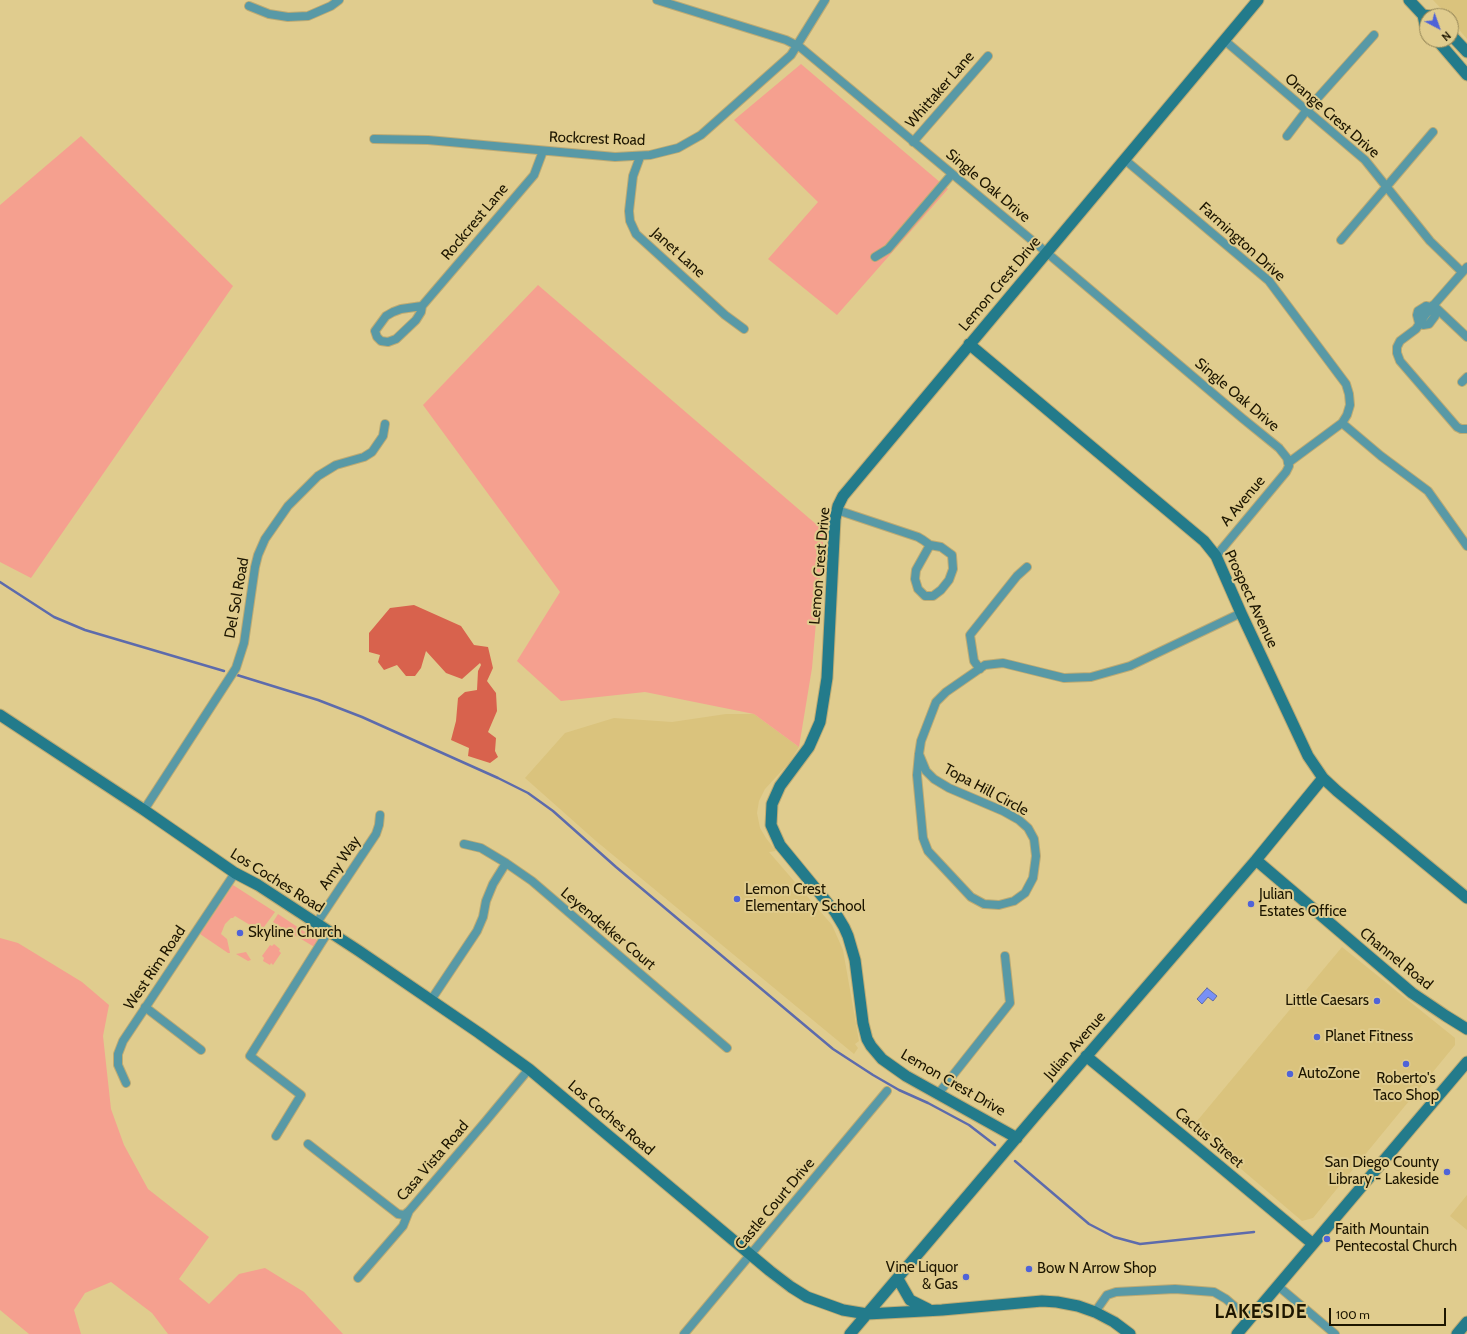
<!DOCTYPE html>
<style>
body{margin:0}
#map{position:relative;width:1467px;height:1334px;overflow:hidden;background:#e0cc8e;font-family:Cabin,sans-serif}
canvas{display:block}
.north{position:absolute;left:1419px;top:8px;width:40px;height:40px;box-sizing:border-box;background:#e0cc8e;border:1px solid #928355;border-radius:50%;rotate:139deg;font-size:11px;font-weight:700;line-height:16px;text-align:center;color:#1d1600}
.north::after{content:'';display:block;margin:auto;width:14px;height:18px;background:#4f63d8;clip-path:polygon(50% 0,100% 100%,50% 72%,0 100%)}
.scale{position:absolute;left:1329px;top:1308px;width:117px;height:18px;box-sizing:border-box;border:2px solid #1d1600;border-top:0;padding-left:5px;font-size:12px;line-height:14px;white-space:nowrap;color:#1d1600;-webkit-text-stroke:3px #e0cc8e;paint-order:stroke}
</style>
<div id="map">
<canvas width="1467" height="1334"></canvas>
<div class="north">N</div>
<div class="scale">100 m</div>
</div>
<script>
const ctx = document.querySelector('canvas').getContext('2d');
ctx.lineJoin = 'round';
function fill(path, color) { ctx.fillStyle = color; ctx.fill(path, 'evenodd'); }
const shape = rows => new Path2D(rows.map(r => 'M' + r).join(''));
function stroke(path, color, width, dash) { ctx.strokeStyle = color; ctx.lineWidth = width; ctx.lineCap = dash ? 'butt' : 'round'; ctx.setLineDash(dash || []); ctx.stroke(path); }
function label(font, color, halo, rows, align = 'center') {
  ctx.font = font + ' Cabin,sans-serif'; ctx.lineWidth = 4; ctx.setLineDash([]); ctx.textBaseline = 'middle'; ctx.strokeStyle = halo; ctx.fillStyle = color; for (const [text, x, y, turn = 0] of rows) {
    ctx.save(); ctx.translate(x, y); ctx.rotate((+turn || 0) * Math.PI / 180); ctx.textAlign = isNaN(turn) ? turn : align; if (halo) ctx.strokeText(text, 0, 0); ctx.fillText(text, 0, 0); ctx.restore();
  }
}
fill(shape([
 [1433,0,1467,0,1467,39,1451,20,1451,16,1448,16],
 [726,714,754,714,799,747,789,763,765,789,759,801,757,813,760,828,766,838,776,851,769,852,832,925,843,950,859,1041,855,1044,858,1048,854,1054,596,841,525,778,565,733,614,718,672,722],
 [1342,947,1455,1038,1455,1045,1313,1218,1302,1221,1192,1127],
 [1467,1195,1467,1230,1450,1216]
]), '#dac37d');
fill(shape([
 [801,64,948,189,837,315,768,259,818,202,734,120],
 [81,136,233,286,31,578,0,562,0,205],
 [538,285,824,531,812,668,799,747,754,714,645,692,561,701,517,661,560,592,423,405],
 [233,885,275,912,264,927,251,924,250,925,235,916,233,918,231,918,225,924,221,934,227,939,230,953,228,953,200,934],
 [278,914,320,942,316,948,273,922],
 [0,938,18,943,82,982,109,1005,103,1036,111,1109,124,1145,148,1189,209,1237,179,1279,209,1304,239,1274,265,1268,304,1292,343,1334,168,1334,152,1313,111,1282,85,1293,74,1310,81,1334,29,1334,0,1310],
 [274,944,280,949,279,951,281,953,273,965,271,963,270,965,263,961,264,958,262,956,270,945,272,946],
 [246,952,251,960,248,961,236,954]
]), '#f5a08f');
fill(shape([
 [414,605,461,626,474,645,488,647,493,668,487,681,496,693,497,711,488,732,496,738,495,751,498,757,490,763,468,756,469,748,451,740,456,721,458,698,465,692,477,690,478,671,481,665,480,663,462,679,446,673,426,651,421,668,415,676,406,676,397,665,384,670,378,662,380,655,369,652,369,633,390,608]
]), '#d8624d');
const water = shape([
 [1207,988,1217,996,1213,1001,1208,997,1202,1004,1197,999,1207,988]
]);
fill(water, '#7890f6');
stroke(water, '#5d6bac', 1);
stroke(shape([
 [0,582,54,617,85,630,224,671],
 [237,675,318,700,362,717,498,778,528,793,553,811,616,867,833,1049,873,1075,899,1090,928,1103,969,1125,995,1145],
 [1015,1161,1089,1224,1114,1237,1140,1244,1254,1232]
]), '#5d6bac', 2.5);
const street = shape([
 [657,0,786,40,800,47,1046,252,1242,418,1279,448,1287,458,1289,466,1286,472,1216,556],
 [249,6,269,14,288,17,308,16,331,6,339,0],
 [1224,40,1365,160,1430,241,1462,272],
 [1287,136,1306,111,1374,35],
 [374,139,428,140,615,157,650,155,678,148,701,135,791,55,825,0],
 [913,142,988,56],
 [640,157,633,176,629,211,630,221,636,234,725,315,744,329],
 [1124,159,1269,281,1346,384,1349,394,1350,405,1347,415,1342,423,1288,463],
 [1341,240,1433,132],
 [875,257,888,249,952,174],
 [1467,267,1425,315,1416,329,1400,341,1397,347,1397,353,1400,361,1457,427,1461,429,1467,429],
 [1433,305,1467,337],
 [422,306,421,312,416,320,396,339,388,342,381,341,377,337,375,331,386,316,393,312,401,309,422,306,534,175,543,151],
 [1426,306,1431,307,1434,311,1435,316,1429,324,1423,325,1419,323,1417,315,1418,311,1426,306],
 [1462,382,1467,377],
 [1342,423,1381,456,1428,491,1467,546],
 [837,510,918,537,923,540,930,545,941,547,952,555,953,569,949,580,941,590,933,596,925,596,918,589,915,579,916,570,930,545],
 [980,669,974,661,970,635,1017,576,1027,567],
 [919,754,926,771,934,779,949,788,1003,811,1019,820,1028,828,1034,839,1036,856,1033,878,1025,893,1014,901,999,905,984,904,971,897,928,851,923,838,917,775,919,754,921,741,936,702,946,692,985,665,1003,663,1064,678,1091,677,1130,666,1241,613],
 [144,810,236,668,244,643,255,567,258,555,265,539,288,506,318,476,336,465,364,457,372,452,383,436,385,424],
 [464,844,481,848,506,863,532,881,727,1048],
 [316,924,376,834,379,825,380,815],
 [431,1000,477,931,483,917,486,901,493,884,506,863],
 [145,1007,201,1050],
 [126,1083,118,1065,118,1054,123,1041,235,873],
 [938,1094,1010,1003,1005,956],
 [276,1136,301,1095,250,1056,328,932],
 [308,1144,398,1214,404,1215,409,1211,485,1122,529,1069],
 [358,1278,403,1226,409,1211],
 [1278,1286,1335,1334],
 [1095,1312,1107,1295,1116,1292,1175,1289,1214,1292,1226,1299,1249,1319],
 [684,1334,887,1091]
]);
const secondary = shape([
 [1409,0,1423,15,1432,16],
 [1423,15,1425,25,1427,28],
 [1451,35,1467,52],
 [1437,40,1467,75],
 [969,344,1204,541,1216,556,1241,613,1308,756,1323,778,1337,791,1467,898],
 [0,715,144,810,235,873,258,885,359,951,479,1033,529,1069,770,1271,791,1287,807,1297,843,1310,867,1314,942,1310,1042,1301,1057,1302,1078,1306,1095,1312,1114,1322,1130,1334],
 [1256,860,1412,993,1446,1016,1467,1029],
 [1086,1056,1205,1154,1313,1244],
 [1017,1138,906,1076,882,1059,871,1046,867,1039,863,1023,855,960,848,936,844,927,835,912,780,845,771,825,772,804,780,786,809,747,820,722,827,678,835,519,838,506,843,496,1258,0],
 [898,1279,910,1300,928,1309],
 [850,1334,1041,1109,1256,860,1323,778],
 [1237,1334,1467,1062],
 [1457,1334,1467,1322]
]);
stroke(street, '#bdab74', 10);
stroke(secondary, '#bdab74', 13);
stroke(street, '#5899a6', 8);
stroke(secondary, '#237b8b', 11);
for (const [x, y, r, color] of [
 [737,899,4,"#4f63d8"],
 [1251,904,4,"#4f63d8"],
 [240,933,4,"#4f63d8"],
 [1377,1001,4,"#4f63d8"],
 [1317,1037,4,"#4f63d8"],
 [1406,1064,4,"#4f63d8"],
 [1290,1074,4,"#4f63d8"],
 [1447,1172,4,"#4f63d8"],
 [1327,1239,4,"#4f63d8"],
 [1029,1269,4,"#4f63d8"],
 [966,1277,4,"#4f63d8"]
]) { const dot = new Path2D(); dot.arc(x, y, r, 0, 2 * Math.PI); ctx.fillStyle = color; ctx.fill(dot); stroke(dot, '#e0cc8e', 1.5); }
label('15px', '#1d1600', '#e0cc8e', [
 ["Whittaker Lane",940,90,-49],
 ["Orange Crest Drive",1332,116,41],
 ["Rockcrest Road",597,139,2],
 ["Single Oak Drive",988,186,40],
 ["Rockcrest Lane",475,222,-50],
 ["Farmington Drive",1242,242,42],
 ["Janet Lane",678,253,42],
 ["Lemon Crest Drive",1000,284,-50],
 ["Single Oak Drive",1237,395,40],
 ["A Avenue",1243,501,-50],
 ["Lemon Crest Drive",820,566,-85],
 ["Del Sol Road",237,598,-80],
 ["Prospect Avenue",1251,599,65],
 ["Topa Hill Circle",986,790,28],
 ["Amy Way",340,863,-56],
 ["Los Coches Road",277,881,32],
 ["Leyendekker Court",608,929,40],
 ["Channel Road",1396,959,39],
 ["West Rim Road",155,968,-56],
 ["Julian Avenue",1075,1046,-49],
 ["Lemon Crest Drive",953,1083,30],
 ["Los Coches Road",611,1118,40],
 ["Cactus Street",1209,1138,40],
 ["Casa Vista Road",433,1161,-49],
 ["Castle Court Drive",775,1204,-50]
]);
label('15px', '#1d1600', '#e0cc8e', [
 ["Lemon Crest",745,890],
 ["Elementary School",745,907],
 ["Julian",1259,895],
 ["Estates Office",1259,912],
 ["Skyline Church",248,933],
 ["Little Caesars",1369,1001,"right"],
 ["Planet Fitness",1325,1037],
 ["AutoZone",1298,1074],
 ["Roberto's",1406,1079,"center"],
 ["Taco Shop",1406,1096,"center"],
 ["San Diego County",1439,1163,"right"],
 ["Library - Lakeside",1439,1180,"right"],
 ["Faith Mountain",1335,1230],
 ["Pentecostal Church",1335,1247],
 ["Vine Liquor",958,1268,"right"],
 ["& Gas",958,1285,"right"],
 ["Bow N Arrow Shop",1037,1269]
], 'left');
ctx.letterSpacing = '1px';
label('bold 19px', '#1d1600', '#e0cc8e', [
 ["LAKESIDE",1261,1312]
]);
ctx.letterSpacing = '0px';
</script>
